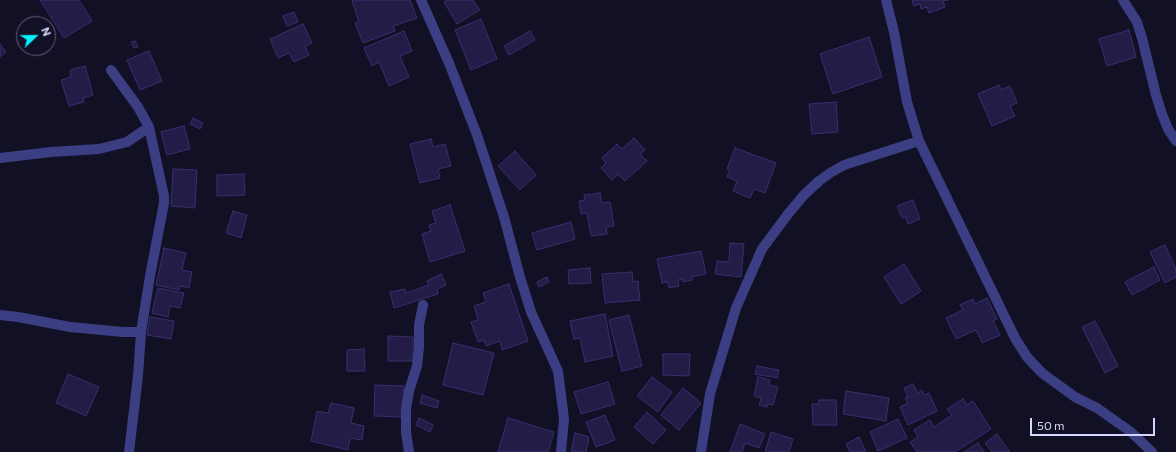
<!DOCTYPE html>
<style>
body{margin:0}
#map{position:relative;width:1176px;height:452px;overflow:hidden;background:#121025;font-family:Commissioner,sans-serif}
canvas{display:block}
.north{position:absolute;left:16px;top:16px;width:40px;height:40px;box-sizing:border-box;background:#121025;border:1px solid #615f7c;border-radius:50%;rotate:68deg;font-size:11px;font-weight:700;line-height:16px;text-align:center;color:#d7d5fe}
.north::after{content:'';display:block;margin:auto;width:14px;height:18px;background:#07eff8;clip-path:polygon(50% 0,100% 100%,50% 72%,0 100%)}
.scale{position:absolute;left:1030px;top:418px;width:125px;height:18px;box-sizing:border-box;border:2px solid #d7d5fe;border-top:0;padding-left:5px;font-size:12px;line-height:14px;white-space:nowrap;color:#d7d5fe;-webkit-text-stroke:3px #121025;paint-order:stroke}
</style>
<div id="map">
<canvas width="1176" height="452"></canvas>
<div class="north">N</div>
<div class="scale">50 m</div>
</div>
<script>
const ctx = document.querySelector('canvas').getContext('2d');
ctx.lineJoin = 'round';
function fill(path, color) { ctx.fillStyle = color; ctx.fill(path, 'evenodd'); }
const shape = rows => new Path2D(rows.map(r => 'M' + r).join(''));
function stroke(path, color, width, dash) { ctx.strokeStyle = color; ctx.lineWidth = width; ctx.lineCap = dash ? 'butt' : 'round'; ctx.setLineDash(dash || []); ctx.stroke(path); }
const building = shape([
 [40,0,79,0,92,21,64,38,40,0],
 [354,0,410,0,417,18,393,26,395,31,363,43,355,23,359,22,352,1,354,0],
 [447,0,473,0,480,10,457,24,444,2,447,0],
 [912,0,948,0,943,1,945,7,929,13,927,7,921,9,920,4,914,6,912,0],
 [294,12,298,22,287,26,283,16,294,12],
 [481,19,497,59,471,70,455,30,481,19],
 [303,24,312,43,305,46,309,55,294,62,289,53,278,58,270,39,303,24],
 [1129,30,1136,57,1107,66,1099,39,1129,30],
 [404,31,412,51,400,56,409,77,389,86,379,62,372,66,364,48,404,31],
 [530,31,535,40,509,55,504,46,530,31],
 [869,37,882,77,833,94,820,54,869,37],
 [135,41,138,47,134,48,131,42,135,41],
 [0,44,6,52,0,57,0,44],
 [149,51,162,81,140,90,127,60,149,51],
 [85,66,93,95,83,98,84,102,69,106,61,80,71,77,70,70,85,66],
 [999,85,1001,90,1010,86,1017,103,1010,106,1015,116,992,126,978,94,999,85],
 [836,102,838,132,812,134,809,104,836,102],
 [193,118,203,123,200,129,190,124,193,118],
 [184,126,190,149,167,155,161,132,184,126],
 [634,138,645,150,640,154,647,161,625,181,618,174,612,180,601,168,606,163,602,158,617,144,622,149,634,138],
 [431,139,433,147,445,144,451,166,438,169,440,178,420,183,410,144,431,139],
 [735,148,776,163,765,193,754,189,750,198,733,191,737,181,727,177,730,170,727,169,735,148],
 [515,151,536,175,520,190,498,166,515,151],
 [173,169,197,170,195,208,171,206,173,169],
 [244,174,245,195,217,196,217,175,244,174],
 [600,193,602,203,610,202,614,226,606,227,607,234,591,236,587,213,581,214,579,201,585,200,584,195,600,193],
 [913,200,920,219,908,224,906,217,902,218,897,206,913,200],
 [450,205,465,251,430,262,422,234,431,231,429,225,436,223,432,211,450,205],
 [233,211,247,215,241,238,226,233,233,211],
 [571,222,575,239,537,250,532,233,571,222],
 [730,243,744,244,741,277,715,274,717,261,729,262,730,243],
 [1165,245,1176,269,1176,277,1165,283,1150,252,1165,245],
 [164,248,186,253,182,270,192,272,189,288,180,286,179,290,156,285,164,248],
 [701,251,706,274,692,277,692,280,683,282,682,279,678,280,679,286,669,288,668,282,662,283,657,259,701,251],
 [904,264,921,291,901,304,884,277,904,264],
 [1154,267,1160,280,1132,295,1125,282,1154,267],
 [590,268,591,283,569,284,568,270,590,268],
 [632,272,633,282,638,281,640,300,605,303,602,274,632,272],
 [441,274,446,285,437,289,438,294,394,308,390,292,405,289,406,293,429,285,427,281,441,274],
 [547,277,549,282,539,287,537,282,547,277],
 [509,284,528,341,502,350,500,341,486,346,484,340,478,342,471,322,478,320,474,306,486,302,483,293,509,284],
 [158,288,184,293,180,308,170,306,168,317,152,313,158,288],
 [987,298,997,319,993,321,1000,335,982,343,976,330,956,339,946,318,963,310,960,305,973,299,975,304,987,298],
 [605,314,613,356,585,362,580,338,574,339,570,321,605,314],
 [629,315,642,366,622,371,609,320,629,315],
 [150,317,174,321,171,339,147,335,150,317],
 [1095,321,1118,366,1105,373,1082,327,1095,321],
 [388,336,413,337,413,361,388,361,388,336],
 [453,343,494,353,483,395,443,385,453,343],
 [364,349,365,371,347,371,347,350,364,349],
 [663,354,690,354,689,376,663,375,663,354],
 [757,366,779,370,777,378,755,374,757,366],
 [68,374,99,387,86,416,56,403,68,374],
 [652,377,672,392,658,412,637,396,652,377],
 [758,377,770,380,769,385,778,387,773,405,768,404,767,407,759,405,761,398,754,396,758,377],
 [608,382,615,404,581,414,574,392,608,382],
 [913,384,918,393,922,390,924,395,929,393,937,411,908,425,900,407,908,403,905,398,908,397,904,388,913,384],
 [375,385,404,386,403,417,374,416,375,385],
 [683,388,701,403,679,430,661,415,683,388],
 [846,391,889,398,886,421,843,414,846,391],
 [422,395,439,401,437,408,420,403,422,395],
 [963,399,967,405,973,401,991,429,955,452,917,452,910,442,918,437,914,430,930,420,934,427,952,415,947,409,963,399],
 [819,400,836,400,837,425,813,425,812,404,819,404,819,400],
 [331,403,354,408,351,423,364,426,362,440,350,438,348,450,311,441,317,411,328,413,331,403],
 [647,412,666,430,653,444,634,427,647,412],
 [605,415,615,440,596,447,586,422,605,415],
 [419,418,433,425,430,432,416,425,419,418],
 [508,418,554,432,548,452,498,452,508,418],
 [898,419,907,438,878,451,870,432,898,419],
 [740,424,765,434,759,448,745,443,742,452,730,452,740,424],
 [771,432,793,439,789,452,765,452,771,432],
 [575,433,589,437,586,452,571,451,575,433],
 [997,434,1010,452,992,452,985,443,997,434],
 [859,437,866,452,850,452,846,444,859,437],
 [978,443,984,452,964,452,978,443]
]);
fill(building, '#221c46');
stroke(building, '#382f71', 1);
stroke(shape([
 [421,0,449,63,477,135,504,217,520,277,531,312,558,371,564,419,561,452],
 [886,0,894,32,907,102,919,141,1015,338,1027,357,1042,373,1075,397,1097,408,1131,432,1152,452],
 [1123,0,1137,22,1142,38,1156,95,1162,114,1168,129,1176,141],
 [111,70,138,107,149,127,164,196,164,203,150,276,141,332,138,376,129,452],
 [0,158,51,152,99,149,127,142,149,127],
 [0,315,18,317,70,327,123,332,141,332],
 [409,452,406,432,406,409,409,391,417,366,419,348,419,325,423,305],
 [701,452,710,394,736,308,762,249,788,214,804,195,819,181,830,173,844,165,919,141]
]), '#3c3e83', 10);
</script>
